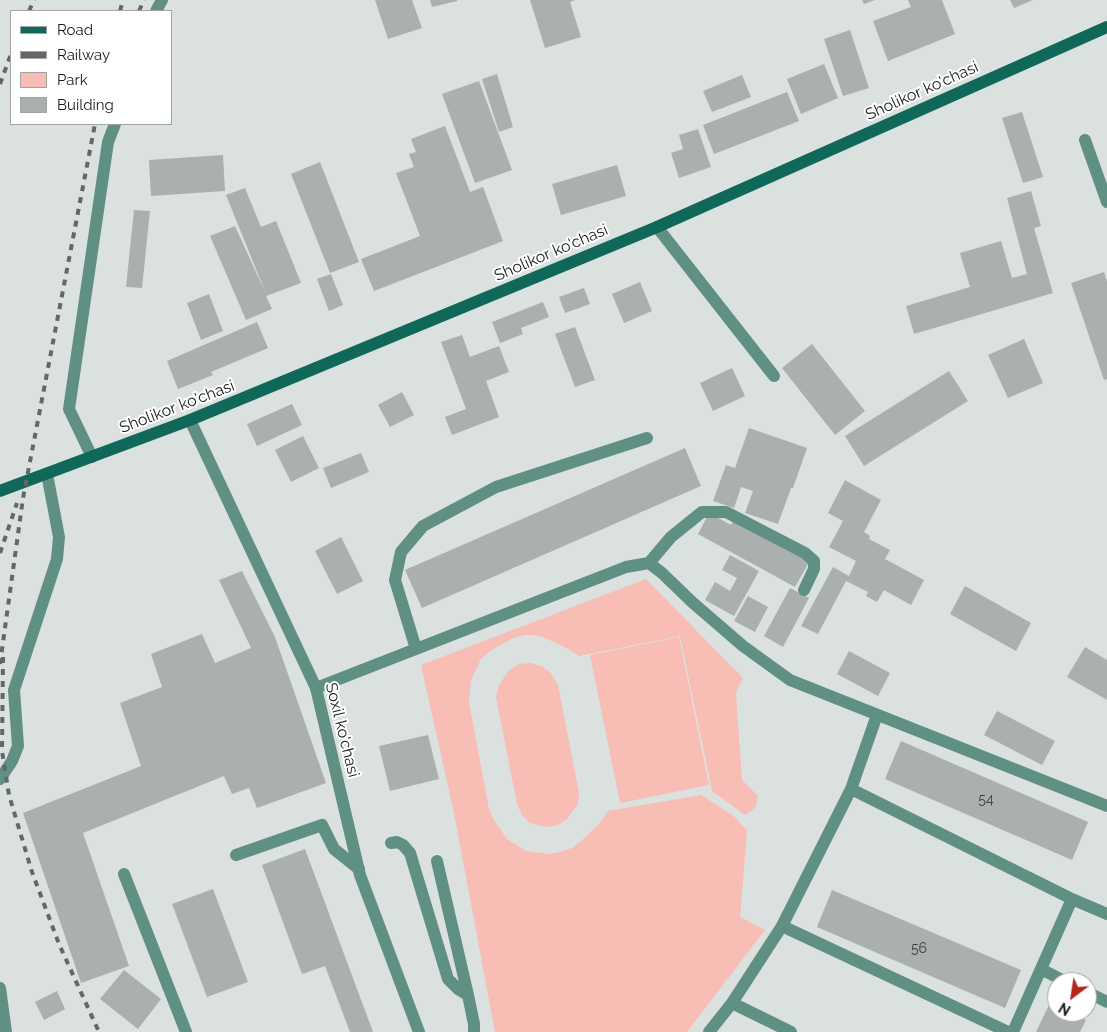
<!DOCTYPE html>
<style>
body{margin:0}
#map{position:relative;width:1107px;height:1032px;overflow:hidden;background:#dae1df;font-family:Raleway,sans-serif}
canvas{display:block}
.legend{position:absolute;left:10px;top:10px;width:162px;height:115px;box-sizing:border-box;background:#fff;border:1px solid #a3a4a4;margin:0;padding:6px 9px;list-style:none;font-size:15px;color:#1a1c1b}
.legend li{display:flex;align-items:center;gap:10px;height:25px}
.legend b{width:25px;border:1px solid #a3a4a4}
.north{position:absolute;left:1047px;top:972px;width:50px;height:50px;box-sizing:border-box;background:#fff;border:1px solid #a3a4a4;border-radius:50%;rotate:211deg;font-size:14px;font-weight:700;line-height:20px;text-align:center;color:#1a1c1b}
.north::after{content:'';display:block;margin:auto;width:18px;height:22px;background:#b52620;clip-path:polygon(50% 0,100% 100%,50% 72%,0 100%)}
</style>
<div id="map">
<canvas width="1107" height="1032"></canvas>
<ul class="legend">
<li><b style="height:6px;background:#0f6859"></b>Road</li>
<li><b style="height:6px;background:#636766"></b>Railway</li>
<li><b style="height:14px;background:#f8bdb5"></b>Park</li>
<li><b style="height:14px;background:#a9b0ae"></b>Building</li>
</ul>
<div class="north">N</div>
</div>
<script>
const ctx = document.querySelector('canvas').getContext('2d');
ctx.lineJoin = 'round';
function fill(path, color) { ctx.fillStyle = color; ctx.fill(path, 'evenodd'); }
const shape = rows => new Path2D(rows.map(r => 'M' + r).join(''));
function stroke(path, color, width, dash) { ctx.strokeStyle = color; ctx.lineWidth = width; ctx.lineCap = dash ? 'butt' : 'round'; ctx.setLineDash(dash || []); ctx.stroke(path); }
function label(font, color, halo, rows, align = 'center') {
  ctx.font = font + ' Raleway,sans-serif'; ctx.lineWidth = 4; ctx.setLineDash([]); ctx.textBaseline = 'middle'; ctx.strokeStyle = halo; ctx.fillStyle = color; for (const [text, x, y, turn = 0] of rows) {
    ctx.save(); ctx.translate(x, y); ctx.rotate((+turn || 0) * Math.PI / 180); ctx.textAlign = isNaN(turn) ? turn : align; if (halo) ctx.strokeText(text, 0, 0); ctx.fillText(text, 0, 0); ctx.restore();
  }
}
fill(shape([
 [646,579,743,678,736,693,742,780,758,796,756,807,745,815,712,791,680,636,579,656,567,648,547,639,536,635,524,635,513,638,490,651,481,659,471,680,469,702,489,809,494,820,507,839,526,851,549,854,560,852,572,848,582,840,599,824,608,811,701,795,734,816,747,831,740,917,765,930,687,1032,495,1032,454,813,421,665],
 [679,637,709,785,620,803,590,655],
 [531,663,541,666,550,672,558,685,579,793,578,804,568,818,558,825,546,827,530,823,522,815,517,804,496,697,499,685,509,670,519,664]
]), '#f8bdb5');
fill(shape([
 [375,0,412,0,422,28,388,39],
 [430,0,457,0,457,1,432,7],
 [530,0,575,0,570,2,581,37,545,48],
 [862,0,875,0,864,4],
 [908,0,942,0,955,34,888,61,873,21,911,7],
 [1010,0,1033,0,1014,8],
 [850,30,869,88,843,96,824,39],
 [824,64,838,98,801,114,787,79],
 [497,74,513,127,499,132,482,79],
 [742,75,751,97,712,112,703,91],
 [479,81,512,170,475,183,442,94],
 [787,92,799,121,714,154,703,125],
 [1022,112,1043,177,1023,183,1002,118],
 [445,126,470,192,483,187,503,241,374,291,361,259,420,236,396,173,414,167,409,154,416,152,411,139],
 [698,129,711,167,679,178,671,153,683,149,679,135],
 [223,155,225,191,151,196,149,160],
 [320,162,359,262,330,273,291,174],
 [617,165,626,196,561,215,552,184],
 [245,188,261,227,276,221,301,283,266,296,272,309,246,320,210,236,235,226,266,294,226,195],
 [1031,191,1041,226,1034,228,1053,293,914,334,906,306,970,287,960,253,1001,241,1012,278,1027,274,1007,198],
 [134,210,150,211,142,288,126,287],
 [1104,272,1107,281,1107,379,1104,380,1071,283],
 [331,274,343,305,329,311,317,279],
 [640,282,652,311,624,323,612,294],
 [584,288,590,304,565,313,559,297],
 [209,294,223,331,201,340,187,303],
 [543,302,549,317,521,328,523,334,500,343,492,322],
 [257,322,268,348,211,372,213,375,178,389,167,361],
 [575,327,595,380,575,387,555,334],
 [462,335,470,357,499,346,509,372,486,381,499,417,452,435,445,417,466,409,441,342],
 [1024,339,1043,383,1008,398,988,355],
 [812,344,865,411,835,435,782,368],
 [732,368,745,396,713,411,700,383],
 [949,371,968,401,864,466,845,436],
 [402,392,414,415,390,427,378,405],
 [292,404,302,425,257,446,247,424],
 [749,428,807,448,793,488,791,488,778,524,745,513,753,491,741,487,734,508,713,501,726,465,735,468],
 [303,436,319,468,291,482,275,450],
 [685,448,701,486,422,608,405,570],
 [361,453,369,472,331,488,323,468],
 [845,480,881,500,864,532,870,536,869,539,890,550,885,559,924,580,911,605,884,590,877,602,866,596,868,592,846,581,818,634,801,626,833,567,849,576,856,561,829,547,843,521,828,513],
 [709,513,731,525,735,517,811,559,795,587,698,534],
 [341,537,363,581,337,594,315,551],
 [730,555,759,571,734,616,705,600,715,582,730,591,737,578,722,570],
 [242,571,275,637,326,783,257,808,249,788,232,794,224,776,83,833,129,966,81,983,23,813,141,766,120,703,162,687,151,654,202,634,215,663,251,648,219,580],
 [965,586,1031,623,1016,651,950,614],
 [790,588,809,598,783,647,764,636],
 [748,596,768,607,755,632,734,621],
 [1085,647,1107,660,1107,700,1067,677],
 [849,651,890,673,878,696,837,674],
 [997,711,1055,741,1042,765,984,735],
 [428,735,439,779,390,791,379,746],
 [901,741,1088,822,1072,860,885,779],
 [305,849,373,1032,350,1032,325,966,302,974,262,865],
 [213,889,248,982,207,997,172,904],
 [832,890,1021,970,1005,1008,817,927],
 [124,970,161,999,138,1029,100,999],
 [57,991,65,1009,44,1020,35,1002],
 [1050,1003,1057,1006,1057,1012,1070,1012,1086,1020,1080,1032,1036,1032]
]), '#a9b0ae');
stroke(shape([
 [156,11,162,0],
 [1085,140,1107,202],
 [657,227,774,376],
 [92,457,69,409,108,142,115,124],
 [649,563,671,537,702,512,726,512,805,553,814,561,814,569,804,590],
 [416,649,395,580,401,552,423,526,496,487,647,438],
 [316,688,626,567,649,563,662,573,692,602,743,646,790,680,1107,806],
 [0,779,12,761,18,746,14,690,57,559,59,537,47,474],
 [851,789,1072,899,1107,914],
 [391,843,397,842,403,845,410,853,448,979,458,989,468,995],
 [236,855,322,825,334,849,359,869],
 [437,861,468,995,474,1024,474,1032],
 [124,874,186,1032],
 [782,926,1008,1032],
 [1041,969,1066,982],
 [0,988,6,1032],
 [1087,992,1107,1002],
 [732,1003,791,1032],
 [709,1032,732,1003,782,926,851,789,877,715],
 [1013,1032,1072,899]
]), '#608f83', 12);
stroke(shape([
 [190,420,316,688,360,875,419,1032]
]), '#608f83', 12);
stroke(shape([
 [0,491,190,420,657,227,1107,27]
]), '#0f6859', 12);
stroke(shape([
 [29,11,34,0],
 [120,11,123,0],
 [139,11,144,0],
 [0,84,11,54],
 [0,553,17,503],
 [3,657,2,751,9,795,32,872,59,944,99,1032],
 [0,664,23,498,95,124]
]), '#636766', 4, [6, 6]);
label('14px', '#3e4140', null, [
 ["54",986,800],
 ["56",919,949]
]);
label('16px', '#1a1c1b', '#fff', [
 ["Sholikor ko'chasi",922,91,-24],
 ["Sholikor ko'chasi",551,253,-23],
 ["Sholikor ko'chasi",177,407,-21],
 ["Soxil ko'chasi",342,730,76]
]);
</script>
